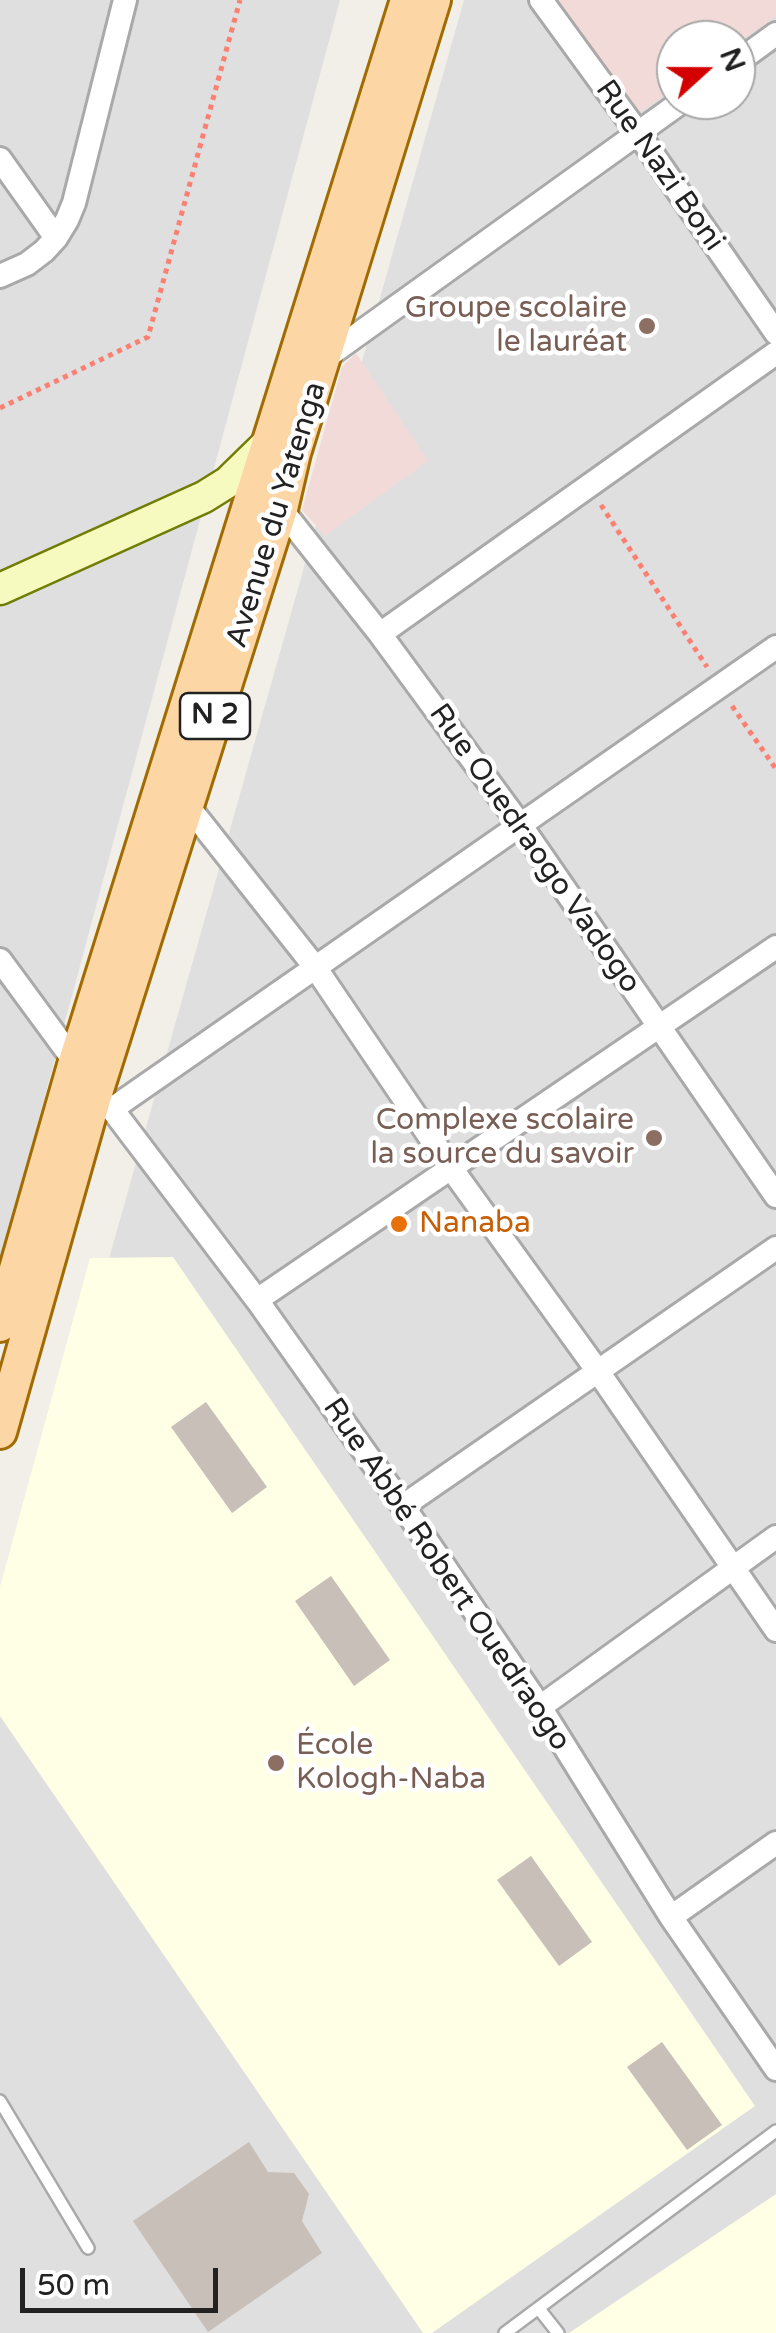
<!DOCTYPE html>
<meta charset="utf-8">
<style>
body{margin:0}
#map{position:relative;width:776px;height:2333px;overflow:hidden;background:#f2efe9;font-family:"Varela Round",sans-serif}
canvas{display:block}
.north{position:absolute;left:656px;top:20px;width:100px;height:100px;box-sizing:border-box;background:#fff;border:2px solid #a7a7a7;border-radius:50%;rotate:69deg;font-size:28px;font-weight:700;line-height:40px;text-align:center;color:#222}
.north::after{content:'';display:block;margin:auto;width:35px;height:45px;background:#d40000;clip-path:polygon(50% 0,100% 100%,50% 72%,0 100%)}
.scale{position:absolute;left:20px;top:2268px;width:198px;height:45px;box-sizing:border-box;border:5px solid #222;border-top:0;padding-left:12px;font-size:30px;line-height:35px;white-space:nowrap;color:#222;-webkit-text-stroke:8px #fff;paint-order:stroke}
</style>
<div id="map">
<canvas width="776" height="2333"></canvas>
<div class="north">N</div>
<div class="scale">50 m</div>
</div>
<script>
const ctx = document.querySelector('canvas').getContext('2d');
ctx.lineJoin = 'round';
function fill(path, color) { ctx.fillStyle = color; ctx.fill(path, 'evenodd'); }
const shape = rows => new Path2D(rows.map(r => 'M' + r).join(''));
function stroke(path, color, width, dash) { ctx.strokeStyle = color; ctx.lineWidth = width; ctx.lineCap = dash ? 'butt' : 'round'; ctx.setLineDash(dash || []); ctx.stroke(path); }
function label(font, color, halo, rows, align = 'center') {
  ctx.font = font + ' "Varela Round",sans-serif'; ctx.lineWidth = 9; ctx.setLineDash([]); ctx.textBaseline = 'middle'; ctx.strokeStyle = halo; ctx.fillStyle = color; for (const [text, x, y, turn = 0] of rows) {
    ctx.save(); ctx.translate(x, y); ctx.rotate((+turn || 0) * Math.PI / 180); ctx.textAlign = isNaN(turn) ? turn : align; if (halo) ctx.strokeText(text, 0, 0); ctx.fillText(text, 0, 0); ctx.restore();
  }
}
fill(shape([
 [0,0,340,0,0,1263],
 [464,0,776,0,776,2333,0,2333,0,1645],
 [676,40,736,40,736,100,676,100]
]), '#e0dfdf');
fill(shape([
 [550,0,776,0,776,16,736,45,736,40,676,40,676,87,632,118],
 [356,353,428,461,325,536,302,510,342,367]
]), '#f2dad9');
fill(shape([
 [173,1257,755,2106,432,2333,423,2333,0,1716,0,1587,90,1258],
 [776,2194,776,2333,569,2333]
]), '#ffffe5');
fill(shape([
 [206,1402,267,1487,232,1513,171,1427],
 [331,1576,390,1660,354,1686,295,1601],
 [531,1856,592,1942,559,1966,497,1880],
 [662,2042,722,2125,687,2150,627,2067],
 [249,2142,268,2172,294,2173,309,2194,302,2221,322,2253,208,2332,133,2221]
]), '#c7bfb8');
const lane = shape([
 [0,2101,88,2248],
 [539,2309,558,2333],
 [505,2333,776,2131]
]);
const street = shape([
 [541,0,638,133,776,333],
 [736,63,776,34],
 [0,159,56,238],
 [0,276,27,264,44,251,56,238,67,220,74,203,125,0],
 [325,358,684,100],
 [281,509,380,634,521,826,776,1196],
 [380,634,776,353],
 [187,805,315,967,451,1168,597,1370,776,1630],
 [0,960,75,1062,95,1096,112,1109,257,1300,403,1506,540,1707,671,1917,776,2069],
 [112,1109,776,647],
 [257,1300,776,947],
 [403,1506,776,1248],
 [540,1707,776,1537],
 [671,1917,776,1843]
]);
const secondary = shape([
 [0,589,204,497,228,482,269,442]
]);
const primary = shape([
 [0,1325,75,1062,407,0],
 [0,1432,95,1096,281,509,294,453,434,0]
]);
stroke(lane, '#a9a9a9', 16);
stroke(street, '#a9a9a9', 28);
stroke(secondary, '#707d05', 35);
stroke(primary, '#a06b00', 38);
stroke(shape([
 [0,408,148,337,240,0],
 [601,505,707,667],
 [732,706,776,769]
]), '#fa8072', 5, [5, 5]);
stroke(lane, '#fff', 11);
stroke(street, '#fff', 22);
stroke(secondary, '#f7fabf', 30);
stroke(primary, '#fcd6a4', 32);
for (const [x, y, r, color] of [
 [647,326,10,"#8d6e63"],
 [654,1138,10,"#8d6e63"],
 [399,1224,10,"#e8710a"],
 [276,1763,10,"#8d6e63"]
]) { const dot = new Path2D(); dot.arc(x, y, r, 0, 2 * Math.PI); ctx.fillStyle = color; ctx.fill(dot); stroke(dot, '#fff', 4); }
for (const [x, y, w] of [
 [215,716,70]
]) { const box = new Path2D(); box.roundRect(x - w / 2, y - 23, w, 46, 8); ctx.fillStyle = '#fff'; ctx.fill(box); stroke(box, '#222', 2.5); }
label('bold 28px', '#222', null, [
 ["N 2",215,716]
]);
label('30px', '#222', '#fff', [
 ["Rue Nazi Boni",659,166,55],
 ["Avenue du Yatenga",277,515,-73],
 ["Rue Ouedraogo Vadogo",534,849,55],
 ["Rue Abbé Robert Ouedraogo",446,1575,56]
]);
label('30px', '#785e54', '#fff', [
 ["Groupe scolaire",627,309],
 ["le lauréat",627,343],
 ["Complexe scolaire",634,1121],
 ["la source du savoir",634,1155],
 ["École",296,1746,"left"],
 ["Kologh-Naba",296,1780,"left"]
], 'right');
label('30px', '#c56008', '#fff', [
 ["Nanaba",419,1224]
], 'left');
</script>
